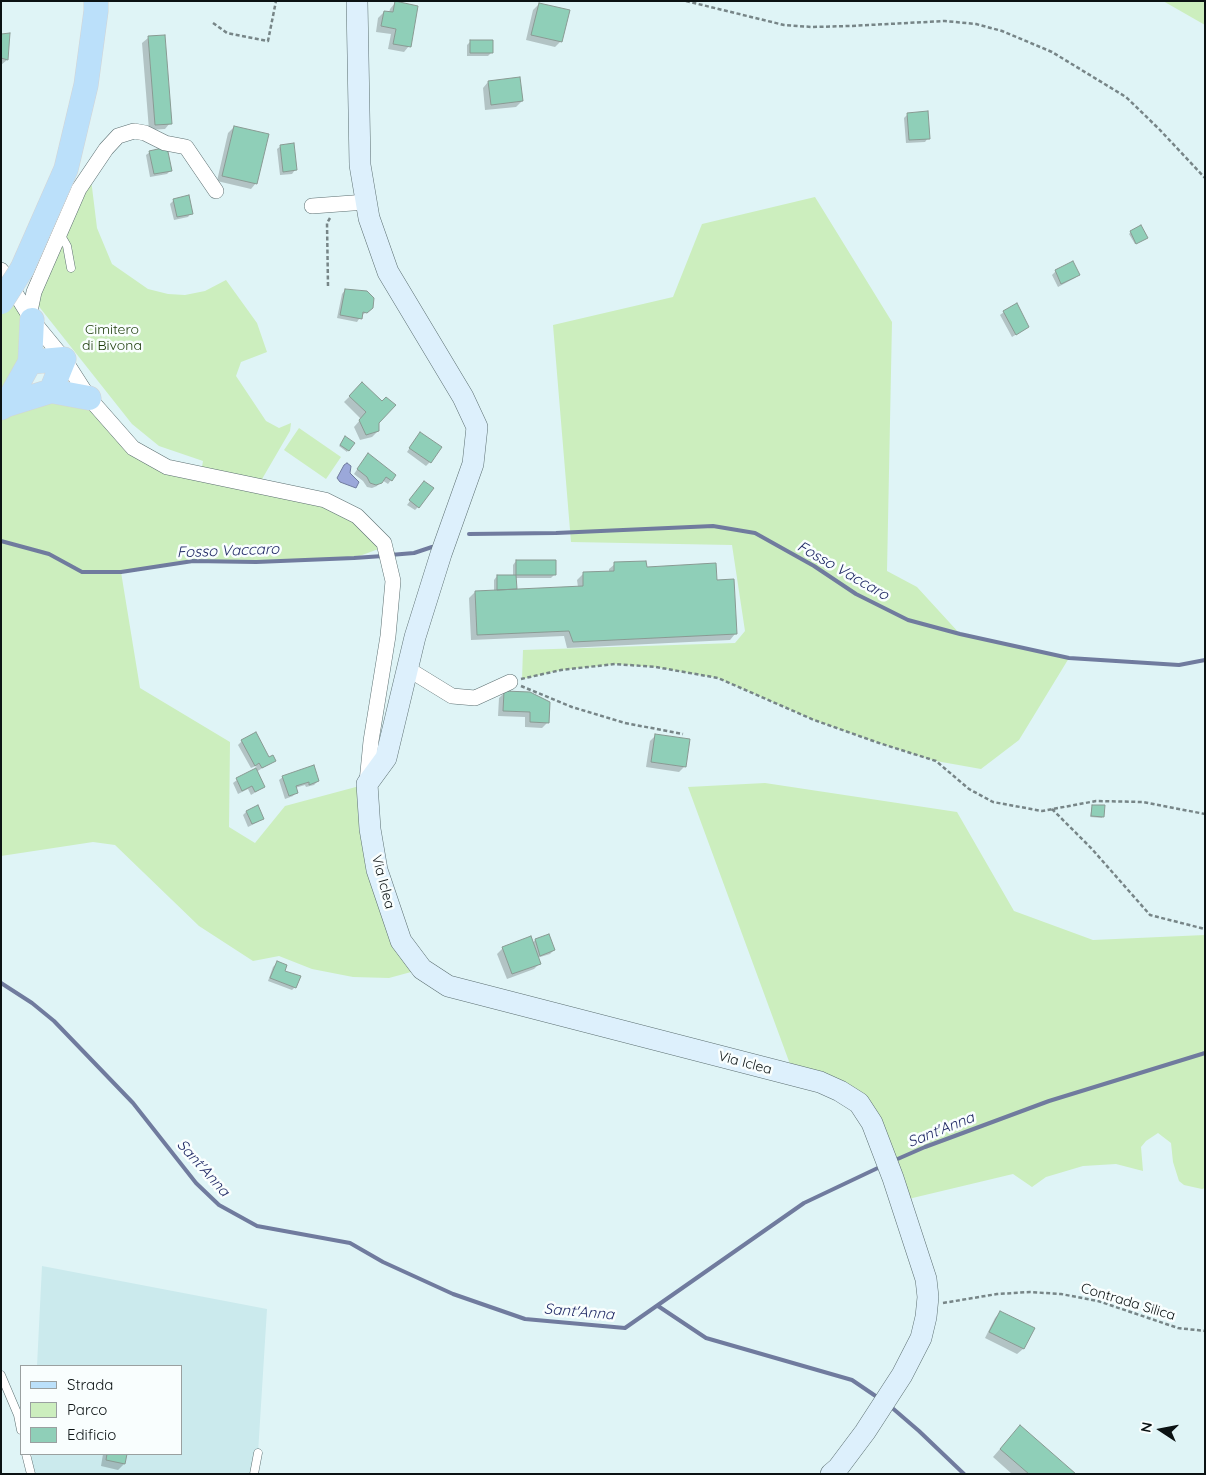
<!DOCTYPE html>
<style>
body{margin:0}
#map{position:relative;width:1206px;height:1475px;overflow:hidden;background:#dff4f6;font-family:Quicksand,sans-serif}
canvas{display:block}
.frame{position:absolute;inset:0;border:2px solid #0b1213;pointer-events:none}
.legend{position:absolute;left:20px;top:1365px;width:162px;height:90px;box-sizing:border-box;background:#f9fefe;border:1px solid #9aa0a0;margin:0;padding:6px 9px;list-style:none;font-size:15px;color:#0b1213}
.legend li{display:flex;align-items:center;gap:10px;height:25px}
.legend b{width:25px;border:1px solid #9aa0a0}
.north{position:absolute;left:1136px;top:1405px;width:50px;height:50px;-webkit-text-stroke:4px #f9fefe;paint-order:stroke;rotate:281deg;font-size:14px;font-weight:700;line-height:20px;text-align:center;color:#0b1213}
.north::after{content:'';display:block;margin:auto;width:18px;height:22px;background:#0b1213;clip-path:polygon(50% 0,100% 100%,50% 72%,0 100%)}
</style>
<div id="map">
<canvas width="1206" height="1475"></canvas>
<div class="frame"></div>
<ul class="legend">
<li><b style="height:6px;background:#bbe0fa"></b>Strada</li>
<li><b style="height:14px;background:#cceebe"></b>Parco</li>
<li><b style="height:14px;background:#8fcfb8"></b>Edificio</li>
</ul>
<div class="north">N</div>
</div>
<script>
const ctx = document.querySelector('canvas').getContext('2d');
ctx.lineJoin = 'round';
function fill(path, color) { ctx.fillStyle = color; ctx.fill(path, 'evenodd'); }
const shape = rows => new Path2D(rows.map(r => 'M' + r).join(''));
function stroke(path, color, width, dash) { ctx.strokeStyle = color; ctx.lineWidth = width; ctx.lineCap = dash ? 'butt' : 'round'; ctx.setLineDash(dash || []); ctx.stroke(path); }
function label(font, color, halo, rows, align = 'center') {
  ctx.font = font + ' Quicksand,sans-serif'; ctx.lineWidth = 5; ctx.setLineDash([]); ctx.textBaseline = 'middle'; ctx.strokeStyle = halo; ctx.fillStyle = color; for (const [text, x, y, turn = 0] of rows) {
    ctx.save(); ctx.translate(x, y); ctx.rotate((+turn || 0) * Math.PI / 180); ctx.textAlign = isNaN(turn) ? turn : align; if (halo) ctx.strokeText(text, 0, 0); ctx.fillText(text, 0, 0); ctx.restore();
  }
}
fill(shape([
 [42,1266,267,1309,258,1453,254,1474,31,1474,32,1454,181,1454,181,1366,37,1366]
]), '#cbeaed');
fill(shape([
 [1163,1,1205,1,1205,25],
 [90,171,97,228,112,264,148,289,168,294,185,295,205,291,226,280,257,323,267,352,241,362,236,376,266,421,279,428,291,423,290,431,258,486,325,500,384,547,354,558,257,562,193,561,121,572,140,688,230,742,229,827,255,843,285,806,367,784,370,829,422,969,389,978,353,977,312,969,279,956,253,961,199,926,115,845,93,842,1,856,1,289,32,320,6,404,89,398,133,448,201,473,203,461,159,446,132,424,33,299],
 [815,197,892,322,887,571,917,587,960,634,1069,658,1019,740,981,769,936,761,879,743,814,720,718,678,656,667,615,664,561,670,522,679,523,650,735,643,745,631,732,545,571,542,553,325,673,297,702,224],
 [299,428,341,457,326,479,284,450],
 [765,783,957,812,1014,911,1093,940,1205,935,1205,1188,1202,1189,1184,1185,1179,1181,1173,1162,1171,1143,1158,1133,1146,1141,1141,1147,1143,1171,1116,1164,1083,1166,1046,1177,1032,1187,1013,1174,900,1201,872,1123,794,1075,688,787]
]), '#cceebe');
const water = shape([
 [347,463,351,466,350,473,359,482,356,488,340,482,337,478,344,465,347,463]
]);
fill(water, '#9ba8da');
stroke(water, '#707b9e', 1);
fill(shape([
 [395,3,409,46,404,52,388,49,391,34,376,32,378,18,384,12,389,13,390,9],
 [539,4,561,41,555,47,526,40,533,10],
 [9,34,7,60,1,65,1,35],
 [148,38,170,123,165,129,149,130,142,43],
 [471,41,492,52,488,56,467,56,467,45],
 [488,82,522,101,516,107,485,110,483,88],
 [908,114,928,138,925,142,906,143,904,118],
 [234,127,256,183,251,189,217,181,228,133],
 [281,146,295,170,292,174,280,175,277,149],
 [150,152,171,170,167,174,150,177,146,155],
 [174,200,191,213,188,217,174,220,170,204],
 [1131,232,1145,239,1135,244,1129,234],
 [1073,263,1078,275,1075,278,1058,287,1052,275,1056,271],
 [345,290,372,308,361,316,357,322,337,318,342,294],
 [1004,312,1028,327,1012,337,1000,315],
 [362,384,378,422,378,431,372,437,360,440,354,427,361,419,344,402],
 [417,437,430,462,426,466,407,452],
 [344,439,348,450,347,452,339,446],
 [365,458,395,475,391,480,388,484,382,480,377,486,372,488,367,487,363,481,354,474],
 [421,486,418,507,415,510,407,505],
 [516,561,555,574,551,578,515,578,516,590,578,587,577,580,583,574,609,572,609,569,615,564,715,581,735,634,730,640,567,648,564,636,471,640,469,598,475,592,494,591,494,580,497,576,513,576,513,565],
 [504,693,548,722,542,728,525,727,525,717,498,716,499,698],
 [656,735,685,766,679,772,646,767,650,741],
 [242,741,268,759,274,761,256,772,264,787,251,795,248,789,238,794,233,783,237,780,257,769,256,766,251,768,238,745],
 [283,777,318,781,314,785,306,787,305,785,295,788,296,792,293,796,285,799,279,780],
 [1092,806,1103,816,1102,818,1090,817],
 [246,812,262,819,258,822,248,827,243,815],
 [548,935,554,950,550,954,537,958,539,964,534,969,507,979,497,954,503,948,532,944,535,940],
 [277,963,295,987,292,990,268,981,273,967],
 [1000,1312,1033,1329,1023,1349,1017,1354,985,1338,995,1318],
 [1012,1435,1075,1474,1012,1474,993,1457],
 [103,1454,126,1454,124,1464,118,1470,101,1466]
]), '#0003');
stroke(shape([
 [469,534,556,533,713,526,755,533,814,566,856,594,908,620,960,634,1069,658,1179,665,1205,660],
 [1,541,49,554,82,572,121,572,193,561,256,562,354,558,383,556],
 [390,555,414,553,432,547],
 [1,983,32,1003,54,1021,133,1103,196,1183,219,1205,257,1226,350,1243,383,1262,453,1294,525,1319,625,1328,804,1203,882,1166],
 [893,1161,925,1147,1049,1101,1205,1053],
 [658,1306,706,1338,852,1380,880,1399],
 [890,1406,919,1431,964,1474]
]), '#707b9e', 4);
const building = shape([
 [395,1,418,6,411,47,393,44,396,29,381,26,384,11,393,12,395,1],
 [539,3,570,10,562,42,531,35,539,3],
 [10,33,8,60,1,58,1,34,10,33],
 [165,35,172,124,155,125,148,36,165,35],
 [470,40,493,40,493,53,470,53,470,40],
 [520,77,523,101,491,105,488,81,520,77],
 [928,111,930,139,909,140,907,113,928,111],
 [234,126,269,134,257,184,222,176,234,126],
 [294,143,297,170,283,172,280,145,294,143],
 [167,147,172,171,154,174,149,151,167,147],
 [189,195,193,214,177,217,173,199,189,195],
 [1141,225,1148,238,1136,244,1130,231,1141,225],
 [1073,261,1080,275,1061,284,1055,270,1073,261],
 [345,289,367,291,374,298,373,308,367,313,363,312,362,319,340,315,345,289],
 [1017,303,1029,327,1016,335,1003,311,1017,303],
 [362,382,382,401,386,397,396,405,379,423,379,431,366,435,359,420,366,412,349,396,362,382],
 [420,432,442,447,431,463,409,448,420,432],
 [345,436,355,443,349,451,340,445,345,436],
 [368,453,396,475,392,481,386,477,382,483,376,485,370,483,367,477,357,469,368,453],
 [424,481,434,488,419,508,409,500,424,481],
 [516,560,556,560,556,575,516,575,516,560],
 [646,561,647,567,716,563,717,580,734,579,737,634,573,642,569,631,477,635,475,591,583,586,583,572,614,571,614,562,646,561],
 [497,575,516,575,517,589,497,590,497,575],
 [504,691,530,692,550,702,549,723,530,722,530,712,503,711,504,691],
 [256,732,269,757,273,755,276,761,262,768,259,763,255,766,241,740,256,732],
 [655,734,690,739,686,767,651,762,655,734],
 [314,765,319,781,309,785,309,782,296,786,298,793,289,796,282,776,314,765],
 [256,768,265,787,255,792,252,786,242,791,236,778,256,768],
 [258,805,264,819,252,824,246,811,258,805],
 [1092,805,1105,805,1104,817,1091,816,1092,805],
 [549,934,555,950,540,956,535,939,549,934],
 [531,936,541,964,512,974,502,947,531,936],
 [277,961,287,965,285,971,301,976,296,988,270,978,277,961],
 [1000,1311,1035,1328,1024,1349,989,1332,1000,1311],
 [1020,1425,1076,1474,1029,1474,1000,1449,1020,1425],
 [107,1454,127,1454,125,1464,106,1460,107,1454]
]);
fill(building, '#8fcfb8');
stroke(building, '#899a93', 1);
const lane = shape([
 [60,234,67,246,71,268],
 [1,1375,18,1415,21,1430],
 [26,1454,31,1474],
 [254,1474,258,1453]
]);
const street = shape([
 [312,206,366,202],
 [1,270,32,320,64,359,89,398,133,448,167,467,325,500,357,516,384,543,393,581,388,636,371,741,367,782],
 [29,316,34,292,79,189,106,149,118,136,134,131,145,133,165,143,186,147,216,191],
 [408,669,452,696,475,698,510,682]
]);
const secondary = shape([
 [357,1,360,165,369,218,388,272,463,397,477,427,473,464,441,554,415,637,386,758,367,784,370,829,377,870,401,941,422,969,448,986,820,1082,840,1091,859,1103,872,1123,893,1178,926,1279,928,1297,926,1317,921,1338,902,1375,865,1432,838,1468,831,1474]
]);
const primary = shape([
 [22,269,66,169,86,85,96,11,96,1],
 [30,362,64,359,51,391],
 [6,405,30,362,32,320],
 [1,408,6,405,51,391,89,398]
]);
stroke(lane, '#5c6f71', 9);
stroke(street, '#5c6f71', 16);
stroke(secondary, '#5c6f71', 22);
stroke(primary, '#d3d4d5', 25);
stroke(shape([
 [686,1,784,25,812,27,850,26,945,21,976,24,1002,31,1052,52,1126,97,1159,129,1205,178],
 [213,23,227,33,268,41,276,1],
 [328,286,327,223,330,218],
 [521,679,561,670,615,664,656,667,718,678,814,720,879,743,936,761,969,789,993,802,1042,811,1096,801,1143,802,1205,814],
 [521,686,572,707,625,723,683,734],
 [1052,809,1092,849,1150,915,1205,929],
 [943,1303,997,1294,1030,1292,1061,1294,1098,1301,1178,1328,1205,1331]
]), '#778587', 2.5, [4, 2.5]);
stroke(lane, '#fff', 8);
stroke(street, '#fff', 15);
stroke(secondary, '#ddf0fc', 21);
stroke(primary, '#bbe0fa', 24);
const primaryBridge = shape([
 [1,302,22,269]
]);
stroke(primaryBridge, '#d3d4d5', 25, []);
stroke(primaryBridge, '#bbe0fa', 24);
label('14px', '#1c3b09', '#f9fefe', [
 ["Cimitero",112,330],
 ["di Bivona",112,346]
]);
label('14px', '#0b1213', '#f9fefe', [
 ["Via Iclea",383,882,75],
 ["Via Iclea",745,1063,15],
 ["Contrada Silica",1128,1302,17]
]);
label('italic 15px', '#212a66', '#f9fefe', [
 ["Fosso Vaccaro",228,551,-2],
 ["Fosso Vaccaro",843,571,30],
 ["Sant'Anna",941,1130,-22],
 ["Sant'Anna",203,1168,48],
 ["Sant'Anna",579,1312,5]
]);
</script>
